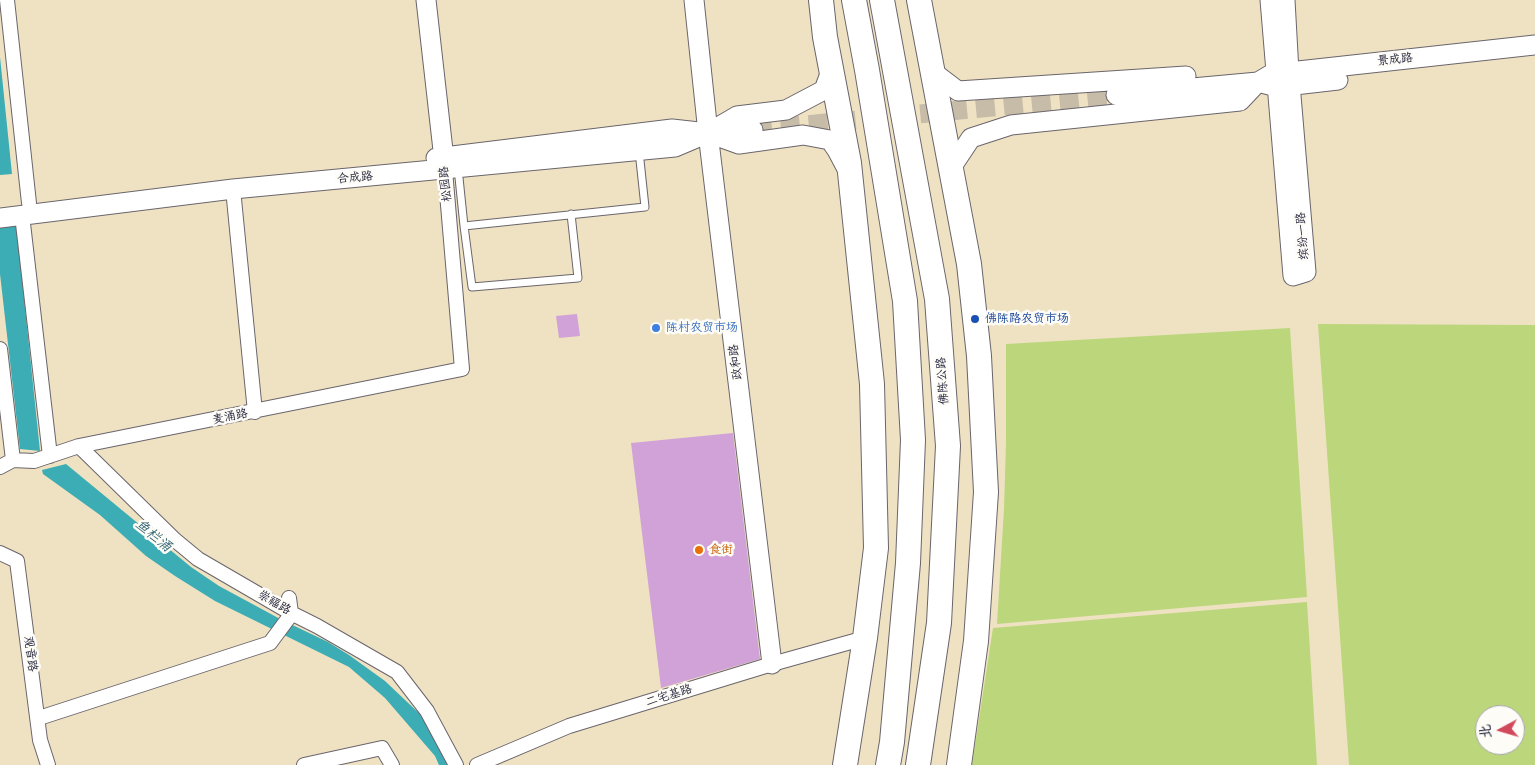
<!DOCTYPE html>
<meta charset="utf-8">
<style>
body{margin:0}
#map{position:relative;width:1535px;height:765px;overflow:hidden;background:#efe2c3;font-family:Pangolin,"LXGW WenKai TC",sans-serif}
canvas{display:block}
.north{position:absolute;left:1475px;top:705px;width:50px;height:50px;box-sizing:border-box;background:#fdfcf7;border:1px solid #a5a5ac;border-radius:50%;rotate:264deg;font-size:14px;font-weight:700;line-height:20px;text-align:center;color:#22223b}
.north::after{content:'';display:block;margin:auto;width:18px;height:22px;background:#d1495b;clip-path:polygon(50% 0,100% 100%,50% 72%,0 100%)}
</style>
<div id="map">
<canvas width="1535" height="765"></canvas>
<div class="north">北</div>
</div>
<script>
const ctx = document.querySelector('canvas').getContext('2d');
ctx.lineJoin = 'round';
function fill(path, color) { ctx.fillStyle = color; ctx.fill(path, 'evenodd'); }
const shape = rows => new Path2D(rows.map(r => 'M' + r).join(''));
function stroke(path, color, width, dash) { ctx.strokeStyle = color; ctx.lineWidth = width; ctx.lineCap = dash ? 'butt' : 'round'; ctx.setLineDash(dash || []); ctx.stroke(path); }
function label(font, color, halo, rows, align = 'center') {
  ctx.font = font + ' Pangolin,"LXGW WenKai TC",sans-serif'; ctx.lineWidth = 5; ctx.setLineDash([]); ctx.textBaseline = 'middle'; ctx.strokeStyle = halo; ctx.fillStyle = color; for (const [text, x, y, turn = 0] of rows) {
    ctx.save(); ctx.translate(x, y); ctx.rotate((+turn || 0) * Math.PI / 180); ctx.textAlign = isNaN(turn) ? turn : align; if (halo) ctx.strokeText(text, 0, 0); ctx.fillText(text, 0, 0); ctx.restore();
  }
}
fill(shape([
 [1318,324,1535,325,1535,765,1349,765],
 [1485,715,1515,715,1515,745,1485,745],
 [1290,328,1307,597,997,624,1004,509,1006,443,1006,344],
 [1307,602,1317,765,972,765,993,628]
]), '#bcd67b');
fill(shape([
 [0,57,12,174,0,175],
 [16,221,40,451,20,449,0,274,0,223],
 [66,464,191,567,219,586,245,600,282,620,328,642,349,655,385,681,423,717,452,765,439,765,435,756,385,698,349,667,215,601,175,576,146,556,100,515,43,474,42,470]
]), '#3cadb4');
fill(shape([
 [577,314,580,336,559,338,556,316],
 [733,433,760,659,661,688,631,443]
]), '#d0a2d7');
stroke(shape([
 [753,130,1116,95]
]), '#c6bca8', 19, [19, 9]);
const lane = shape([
 [458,168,464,226,645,207,639,151],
 [464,226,472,287,578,278,571,214]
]);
const street = shape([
 [7,0,29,203],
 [233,189,255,412],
 [22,215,50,456],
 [0,349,13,460],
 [79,446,175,540,198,559,291,613,317,626,397,672,427,711,456,765],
 [0,467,13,460,34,461,79,446,462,369,445,170],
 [0,553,17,561,40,740,48,765],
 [39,718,270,643,290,616,291,613,289,598],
 [304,765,382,748,392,765],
 [477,765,569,726,772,664,865,638]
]);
const secondary = shape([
 [426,0,445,168],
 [694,0,708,133,772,664],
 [1270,0,1293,276,1306,272,1289,72,1285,0],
 [933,72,958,91,1186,76],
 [1116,95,1258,82,1277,87,1338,80],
 [714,135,739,144,803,135,830,140,837,150,846,167],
 [436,158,672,129,708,133,753,130],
 [951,168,971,138,1011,125,1240,101,1258,82,1275,72,1289,72,1535,45],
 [0,218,233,189,675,147,708,133,737,116,786,110,824,90,831,71]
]);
const highway = shape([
 [821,0,825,37,849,163,872,384,876,548,865,638,845,765],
 [854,0,867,70,905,301,913,440,908,563,892,742,888,765],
 [882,0,937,299,948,446,939,623,918,765],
 [919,0,969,264,979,356,986,492,976,641,959,765]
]);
stroke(lane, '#6a656b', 9);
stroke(street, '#6a656b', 16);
stroke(secondary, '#6a656b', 21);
stroke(highway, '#6a656b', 26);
stroke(lane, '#fff', 7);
stroke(street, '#fff', 14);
stroke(secondary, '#fff', 19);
stroke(highway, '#fff', 24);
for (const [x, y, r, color] of [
 [975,319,5,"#1a4fb4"],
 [656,328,5,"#3f7fe0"],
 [699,550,5,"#e8710a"]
]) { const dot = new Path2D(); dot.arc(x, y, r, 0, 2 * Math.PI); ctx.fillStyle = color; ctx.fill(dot); stroke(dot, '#fdfcf7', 2); }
label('12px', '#22223b', '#fdfcf7', [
 ["景成路",1395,60,-6],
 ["合成路",355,178,-5],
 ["松园路",446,184,-96],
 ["缤纷一路",1303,236,-95],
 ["政和路",736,362,-97],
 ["佛陈公路",943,381,-94],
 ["麦涌路",230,417,-11],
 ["崇福路",274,603,30],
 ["观音路",30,654,82],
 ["二宅基路",669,696,-17]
]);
label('12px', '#164399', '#fdfcf7', [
 ["佛陈路农贸市场",985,319]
], 'left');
label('12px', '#366cbe', '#fdfcf7', [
 ["陈村农贸市场",666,328]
], 'left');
label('12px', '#c56008', '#fdfcf7', [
 ["食街",709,550]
], 'left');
label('italic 14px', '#2e6171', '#fdfcf7', [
 ["鱼栏涌",153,536,39]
]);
</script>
